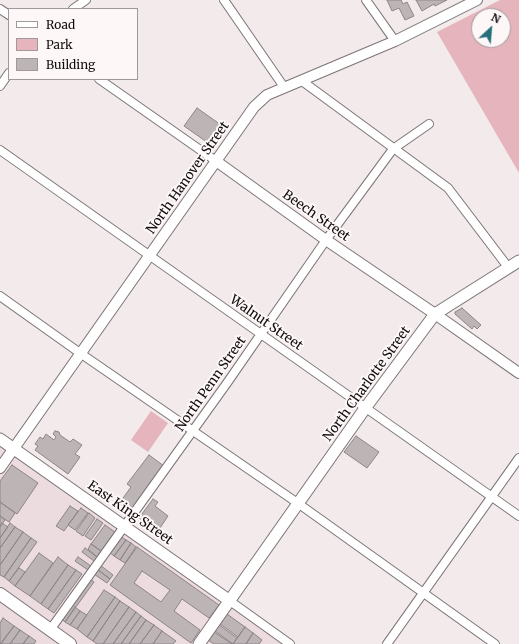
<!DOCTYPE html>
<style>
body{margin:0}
#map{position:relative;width:519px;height:644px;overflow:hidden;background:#f2eaeb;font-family:Merriweather,serif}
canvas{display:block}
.legend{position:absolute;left:8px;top:8px;width:130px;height:72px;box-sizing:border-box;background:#fef7f8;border:1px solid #9e999a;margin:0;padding:5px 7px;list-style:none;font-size:12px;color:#0f0c0d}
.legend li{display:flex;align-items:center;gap:8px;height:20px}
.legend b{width:20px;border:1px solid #9e999a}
.north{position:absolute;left:471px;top:8px;width:40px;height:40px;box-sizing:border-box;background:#fef7f8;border:1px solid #9e999a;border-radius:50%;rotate:26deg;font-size:11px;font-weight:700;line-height:16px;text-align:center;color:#0f0c0d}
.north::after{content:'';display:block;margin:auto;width:14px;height:18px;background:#266f78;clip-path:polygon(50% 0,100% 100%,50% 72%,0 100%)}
</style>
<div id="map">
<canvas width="519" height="644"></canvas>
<ul class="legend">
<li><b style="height:5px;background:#fff"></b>Road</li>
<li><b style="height:11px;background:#e6b4bc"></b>Park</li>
<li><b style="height:11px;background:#bcb4b5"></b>Building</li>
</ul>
<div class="north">N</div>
</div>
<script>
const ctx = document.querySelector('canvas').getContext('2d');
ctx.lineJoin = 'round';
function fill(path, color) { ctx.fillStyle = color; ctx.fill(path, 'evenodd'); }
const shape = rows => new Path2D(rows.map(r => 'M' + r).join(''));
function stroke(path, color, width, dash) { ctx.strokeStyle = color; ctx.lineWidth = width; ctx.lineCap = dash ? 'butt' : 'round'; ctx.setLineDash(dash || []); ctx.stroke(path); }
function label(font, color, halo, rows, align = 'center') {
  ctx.font = font + ' Merriweather,serif'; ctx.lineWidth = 4; ctx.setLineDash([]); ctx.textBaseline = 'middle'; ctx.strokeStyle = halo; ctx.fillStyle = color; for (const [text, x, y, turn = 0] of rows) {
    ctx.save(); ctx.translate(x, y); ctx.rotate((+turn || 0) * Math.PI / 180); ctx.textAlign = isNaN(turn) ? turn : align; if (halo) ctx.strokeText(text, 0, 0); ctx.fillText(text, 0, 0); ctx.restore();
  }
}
fill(shape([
 [0,439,289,644,0,644]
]), '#eddcdf');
fill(shape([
 [500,0,519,0,519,173,437,32],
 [479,16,503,16,503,40,479,40],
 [151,411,168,423,148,452,131,440]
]), '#e6b4bc');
const building = shape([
 [387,0,401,0,403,4,407,2,414,16,405,20,399,8,392,11,387,0],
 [416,0,447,0,435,6,434,4,422,11,416,0],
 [197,108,224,127,211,145,184,126,197,108],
 [462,308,481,325,477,329,474,326,472,329,455,314,455,312,462,308],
 [55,431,59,432,60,435,70,442,73,439,82,445,75,454,80,457,68,474,35,450,38,446,35,444,40,437,43,439,46,434,54,440,56,437,53,434,55,431],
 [356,436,379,452,367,468,344,452,356,436],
 [149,455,164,466,129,513,118,505,131,487,127,484,149,455],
 [12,465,38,483,17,514,0,502,0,481,12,465],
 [153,499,158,502,155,506,168,516,158,531,139,518,153,499],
 [0,502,15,513,9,522,0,516,0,502],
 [70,506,78,511,64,531,56,526,70,506],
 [81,508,88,513,75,530,68,525,81,508],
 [89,513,95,518,83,536,76,531,89,513],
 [0,516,5,520,0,527,0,516],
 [97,519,103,523,91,540,85,536,97,519],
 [2,523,8,527,0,538,0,527,2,523],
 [10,523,15,527,0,548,0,538,10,523],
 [105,525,115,532,101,551,91,544,105,525],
 [15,527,23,532,0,565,0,548,15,527],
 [23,532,31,538,4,577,0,575,0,565,23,532],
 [120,536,126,540,114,556,109,552,120,536],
 [31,538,37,542,9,581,4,577,31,538],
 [126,540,131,543,120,560,114,556,126,540],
 [131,543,136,547,125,563,120,560,131,543],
 [91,544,101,551,97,557,88,549,91,544],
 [137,547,219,605,209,618,182,599,174,611,200,630,191,643,110,585,137,547],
 [142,571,170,590,161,602,134,583,142,571],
 [85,548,97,557,94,561,82,552,85,548],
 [39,553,53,563,30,596,15,586,39,553],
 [58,557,68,565,41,604,30,596,58,557],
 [78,557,91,566,88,570,75,561,78,557],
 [68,565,76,570,48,609,41,604,68,565],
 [100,565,113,575,110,579,97,569,100,565],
 [19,568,25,572,15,586,9,581,19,568],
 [97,569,110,579,107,583,94,574,97,569],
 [76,570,82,574,54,613,48,609,76,570],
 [89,578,94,582,65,622,61,618,89,578],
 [104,590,115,597,87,637,77,629,104,590],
 [115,597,120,601,93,641,87,637,115,597],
 [120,601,129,607,103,644,97,644,93,641,120,601],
 [75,607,80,611,70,625,65,622,75,607],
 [129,607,136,612,113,644,103,644,129,607],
 [80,611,87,615,77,629,70,625,80,611],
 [136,612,141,616,121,644,113,644,136,612],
 [227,614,245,627,238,637,220,624,227,614],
 [141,616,146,620,129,644,121,644,141,616],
 [3,618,14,626,0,644,0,623,3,618],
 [146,620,154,625,140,644,129,644,146,620],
 [154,625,162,631,153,644,140,644,154,625],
 [219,625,237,638,233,644,215,631,219,625],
 [14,626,20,630,10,644,1,644,14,626],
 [245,627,253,633,246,644,233,644,245,627],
 [20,630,29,636,23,644,10,644,20,630],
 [162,631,176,641,173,644,153,644,162,631],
 [214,632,232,644,214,644,208,640,214,632],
 [253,633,262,640,259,644,246,644,253,633],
 [29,636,36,641,34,644,23,644,29,636]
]);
fill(building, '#bcb4b5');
stroke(building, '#8d8587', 1);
const minor = shape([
 [224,0,284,87],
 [366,0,395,41],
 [0,9,9,15],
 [73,9,86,0],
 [99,79,216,161],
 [302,81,448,188,508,267],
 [0,86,9,73],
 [0,150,519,516],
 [0,296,80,353,299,504,495,644],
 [230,601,290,644],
 [50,630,227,383,326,240,393,149,429,124],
 [387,644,519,458]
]);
const tertiary = shape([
 [216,161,326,240,435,314,519,373],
 [0,468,254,107,267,95,395,41,477,0]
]);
const secondary = shape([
 [0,439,230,601],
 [199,644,366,407,435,314,519,261]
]);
const primary = shape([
 [0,594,70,644]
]);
stroke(minor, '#7c7475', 10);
stroke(tertiary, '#7c7475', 12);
stroke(secondary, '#7c7475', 13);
stroke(primary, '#7c7475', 14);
stroke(minor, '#fff', 8);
stroke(tertiary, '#fff', 10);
stroke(secondary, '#fff', 11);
stroke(primary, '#fff', 12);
label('13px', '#0f0c0d', '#fef7f8', [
 ["North Hanover Street",188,178,-55],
 ["Beech Street",316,216,35],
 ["Walnut Street",266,323,35],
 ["North Penn Street",211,384,-55],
 ["North Charlotte Street",367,384,-54],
 ["East King Street",130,513,35]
]);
</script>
